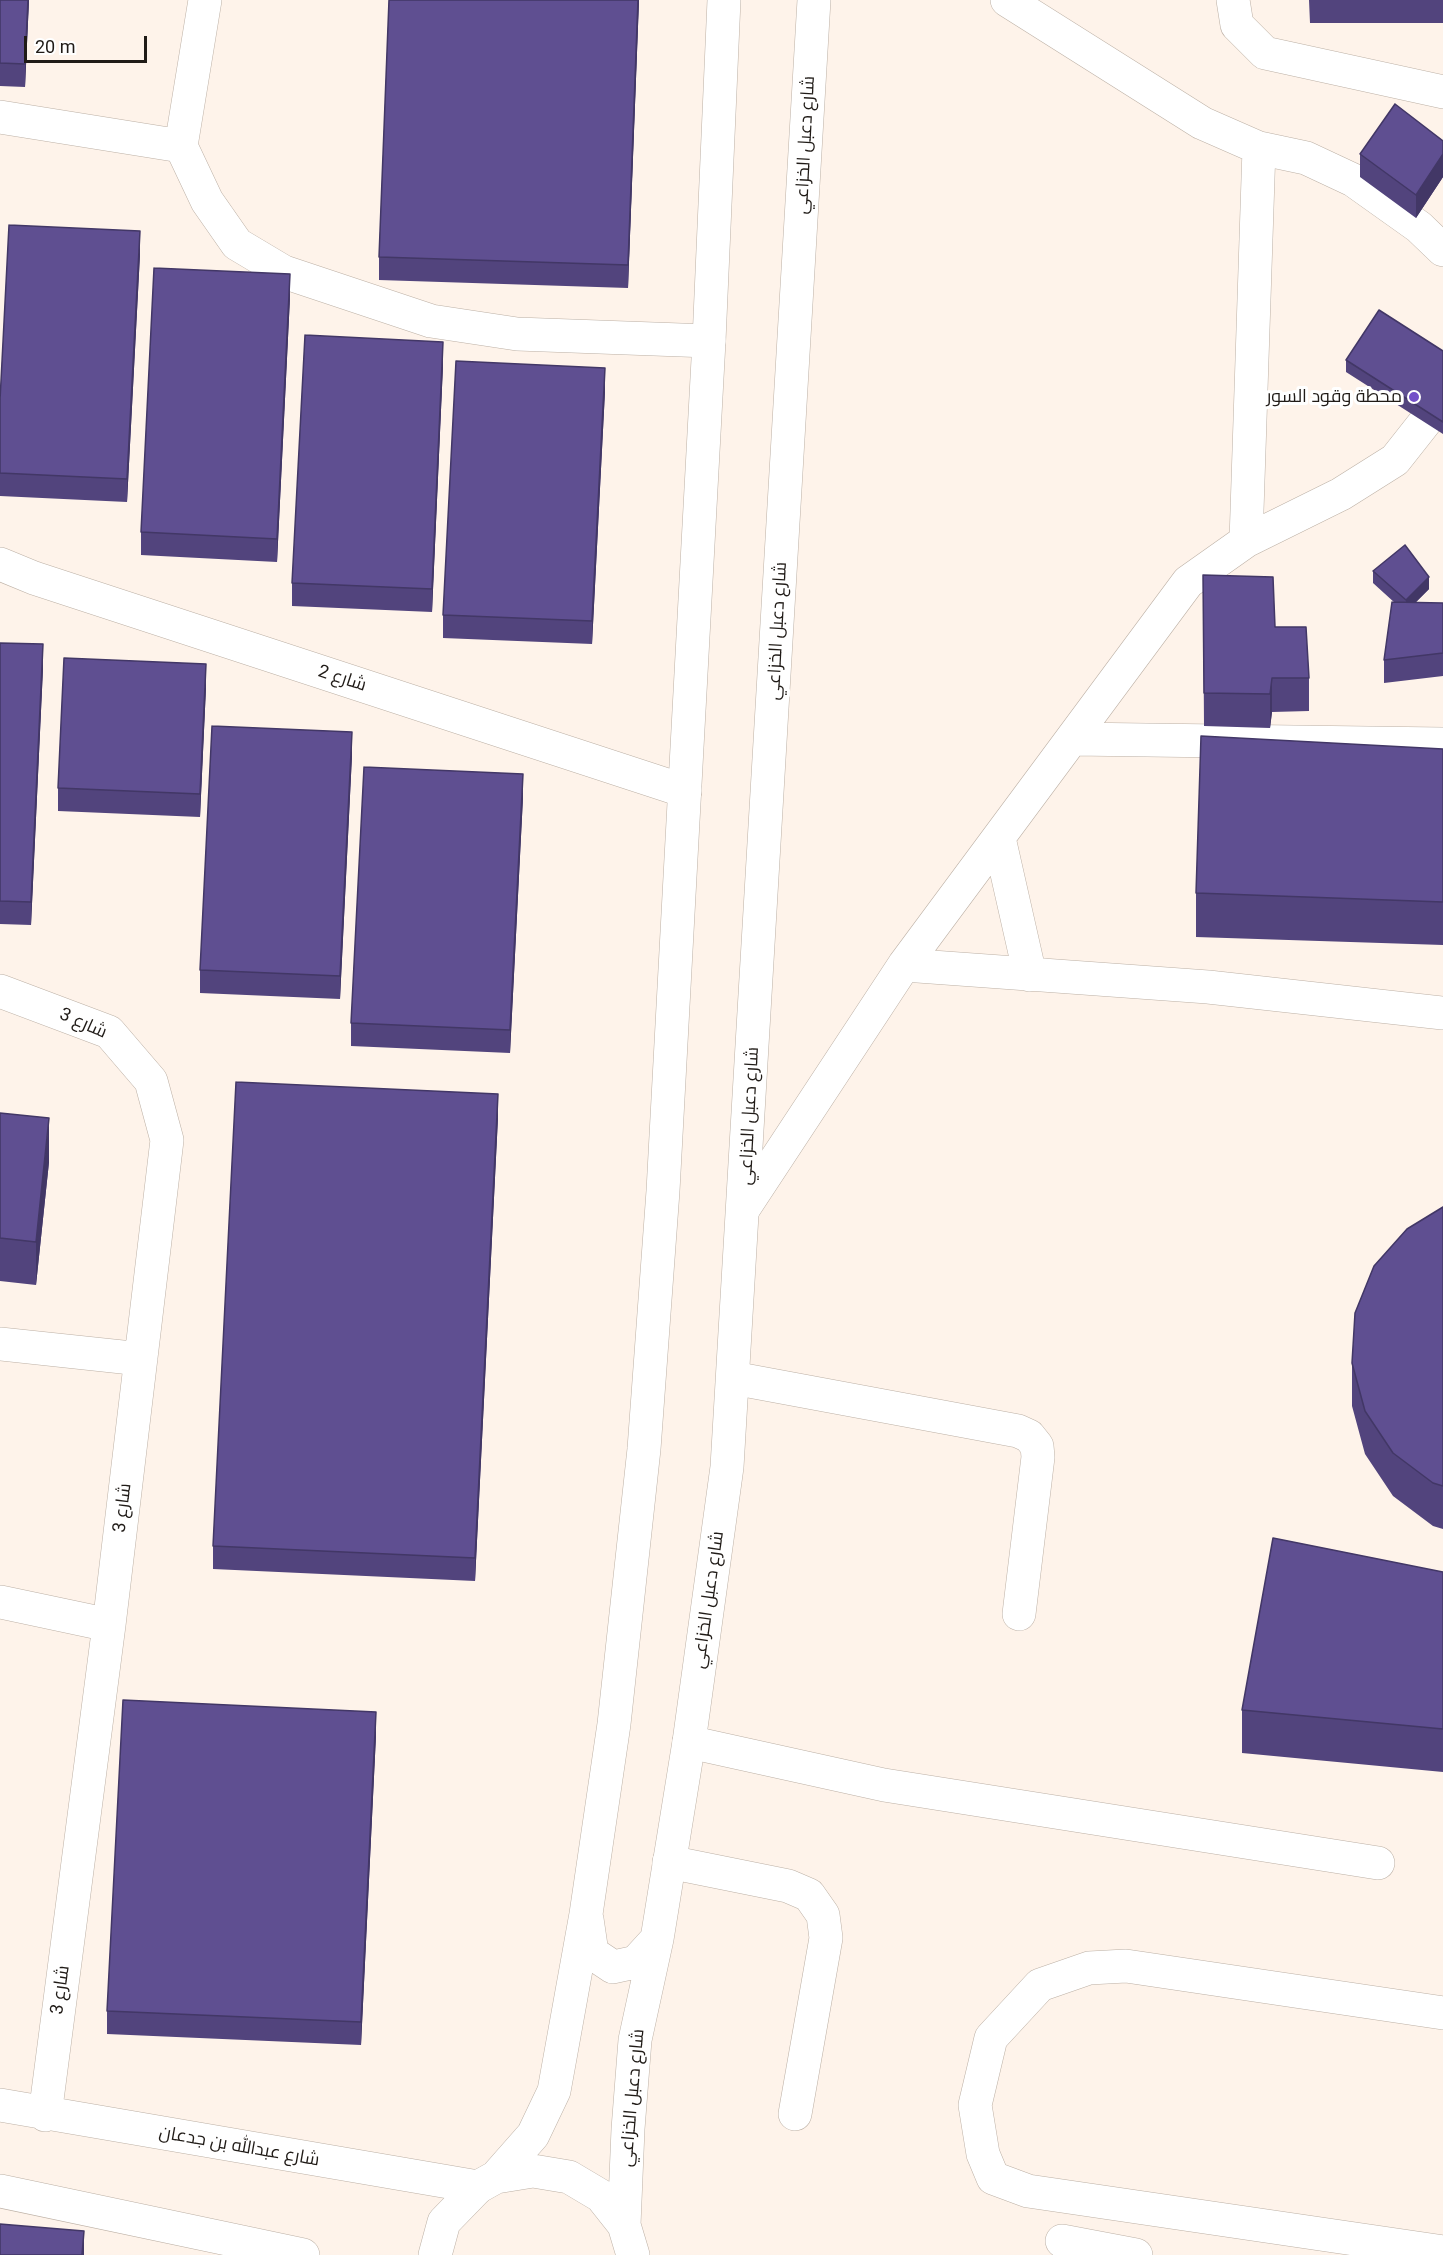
<!DOCTYPE html>
<meta charset="utf-8">
<style>
body{margin:0}
#map{position:relative;width:1443px;height:2255px;overflow:hidden;background:#fef3ea;font-family:Roboto,sans-serif}
canvas{display:block}
.scale{position:absolute;left:24px;top:36px;width:123px;height:27px;box-sizing:border-box;border:3px solid #201b17;border-top:0;padding-left:8px;font-size:18px;line-height:21px;white-space:nowrap;color:#201b17;-webkit-text-stroke:4px #fff;paint-order:stroke}
</style>
<div id="map">
<canvas width="1443" height="2255"></canvas>
<div class="scale">20 m</div>
</div>
<script>
const ctx = document.querySelector('canvas').getContext('2d');
ctx.lineJoin = 'round';
const shape = rows => new Path2D(rows.map(r => 'M' + r).join(''));
function stroke(path, color, width, dash) { ctx.strokeStyle = color; ctx.lineWidth = width; ctx.lineCap = dash ? 'butt' : 'round'; ctx.setLineDash(dash || []); ctx.stroke(path); }
function fill(path, color) { ctx.fillStyle = color; ctx.fill(path, 'evenodd'); }
function label(font, color, halo, rows, align = 'center') {
  ctx.font = font + ' Roboto,Cairo,sans-serif'; ctx.lineWidth = 6; ctx.setLineDash([]); ctx.textBaseline = 'middle'; ctx.strokeStyle = halo; ctx.fillStyle = color; for (const [text, x, y, turn = 0] of rows) {
    ctx.save(); ctx.translate(x, y); ctx.rotate((+turn || 0) * Math.PI / 180); ctx.textAlign = isNaN(turn) ? turn : align; if (halo) ctx.strokeText(text, 0, 0); ctx.fillText(text, 0, 0); ctx.restore();
  }
}
const minor = shape([
 [205,0,181,146,207,201,237,244,284,272,431,321,517,334,709,341],
 [1007,0,1202,123,1259,148,1306,158,1353,180,1419,227,1443,250],
 [1233,0,1237,25,1265,53,1443,92],
 [0,117,181,146],
 [1246,541,1259,148],
 [0,564,34,578,685,791],
 [1073,739,1443,744],
 [999,838,1030,975],
 [904,965,1208,987,1443,1013],
 [0,991,109,1032,151,1081,167,1140,109,1625,45,2115],
 [744,1208,904,965,1188,582,1246,541,1341,494,1395,460,1425,422],
 [0,1344,141,1359],
 [733,1378,1018,1431,1029,1436,1037,1446,1038,1457,1019,1614],
 [0,1602,109,1625],
 [689,1742,884,1785,1378,1863],
 [669,1862,788,1886,809,1895,823,1915,826,1938,795,2114],
 [1443,2013,1126,1966,1089,1968,1040,1985,991,2038,975,2105,983,2154,993,2178,1028,2191,1443,2252],
 [0,2105,478,2187],
 [0,2191,303,2255],
 [1062,2241,1136,2255]
]);
const major = shape([
 [587,1919,592,1953,613,1967,636,1962,657,1939],
 [496,2177,533,2135,554,2091,586,1914,614,1724,644,1449,663,1191,709,341,724,0],
 [624,2225,628,2129,635,2040,657,1939,689,1742,727,1467,814,0],
 [435,2255,444,2222,478,2187,496,2177,533,2171,569,2177,601,2196,624,2225,633,2255]
]);
stroke(minor, '#bcb0a5', 34);
stroke(major, '#bcb0a5', 34);
stroke(minor, '#fff', 33);
stroke(major, '#fff', 33);
fill(shape([
 [0,0,29,0,25,87,0,86],
 [389,0,639,0,628,288,379,280,379,257],
 [1309,0,1443,0,1443,23,1310,23],
 [1443,141,1443,177,1416,218,1360,177,1360,154],
 [140,254,127,502,0,496,0,400],
 [290,297,277,562,141,555,141,532],
 [1443,351,1443,434,1346,372,1346,360],
 [443,365,432,612,292,606,292,583],
 [605,391,592,644,443,638,443,615],
 [1373,571,1429,589,1415,603,1443,603,1443,676,1384,683,1384,660,1395,603,1373,583],
 [1203,575,1275,627,1309,678,1309,711,1272,712,1270,728,1204,726],
 [0,643,43,668,31,925,0,924],
 [206,687,200,817,58,811,58,788],
 [1443,749,1443,945,1196,937,1196,893],
 [352,755,340,999,200,993,200,970],
 [523,797,510,1053,351,1046,351,1023],
 [0,1113,49,1162,36,1285,0,1281],
 [498,1117,475,1581,213,1569,213,1546],
 [1443,1207,1443,1529,1433,1526,1393,1496,1365,1454,1352,1406,1352,1363],
 [1443,1572,1443,1772,1242,1753,1242,1710],
 [376,1735,361,2045,107,2034,107,2011]
]), '#52447d');
fill(shape([
 [28,0,29,0,25,87,25,64],
 [638,0,639,0,628,288,628,265],
 [1443,154,1443,177,1416,218,1416,195],
 [140,231,140,254,127,502,127,479],
 [290,274,290,297,277,562,277,539],
 [443,342,443,365,432,612,432,589],
 [605,368,605,391,592,644,592,621],
 [1429,577,1429,589,1406,612,1406,600],
 [43,644,43,668,31,925,31,902],
 [206,664,206,687,200,817,200,794],
 [1272,678,1272,712,1270,728,1270,694],
 [352,732,352,755,340,999,340,976],
 [523,774,523,797,510,1053,510,1030],
 [498,1094,498,1117,475,1581,475,1558],
 [49,1118,49,1162,36,1285,36,1242],
 [376,1712,376,1735,361,2045,361,2022],
 [84,2231,84,2255,82,2255]
]), '#423766');
const building = shape([
 [0,0,28,0,25,64,0,63,0,0],
 [389,0,638,0,628,265,379,257,389,0],
 [1395,104,1443,141,1443,154,1416,195,1360,154,1395,104],
 [9,225,140,231,127,479,0,473,0,400,9,225],
 [154,268,290,274,277,539,141,532,154,268],
 [1379,310,1443,351,1443,422,1346,360,1379,310],
 [305,335,443,342,432,589,292,583,305,335],
 [456,361,605,368,592,621,443,615,456,361],
 [1405,545,1429,577,1406,600,1373,571,1405,545],
 [1203,575,1273,577,1275,627,1306,627,1309,678,1272,678,1270,694,1204,693,1203,575],
 [1392,602,1443,603,1443,653,1384,660,1392,602],
 [0,643,43,644,31,902,0,901,0,643],
 [64,658,206,664,200,794,58,788,64,658],
 [212,726,352,732,340,976,200,970,212,726],
 [1201,736,1443,749,1443,902,1196,893,1201,736],
 [364,767,523,774,510,1030,351,1023,364,767],
 [236,1082,498,1094,475,1558,213,1546,236,1082],
 [0,1113,49,1118,36,1242,0,1238,0,1113],
 [1443,1207,1443,1486,1433,1483,1393,1453,1365,1411,1352,1363,1355,1313,1374,1266,1407,1229,1443,1207],
 [1273,1538,1443,1572,1443,1729,1242,1710,1273,1538],
 [123,1700,376,1712,361,2022,107,2011,123,1700],
 [0,2224,84,2231,82,2255,0,2255,0,2224]
]);
fill(building, '#5f4f91');
stroke(building, '#423766', 1.5);
for (const [x, y, r, color] of [
 [1414,397,6,"#734fc8"]
]) { const dot = new Path2D(); dot.arc(x, y, r, 0, 2 * Math.PI); ctx.fillStyle = color; ctx.fill(dot); stroke(dot, '#fff', 2); }
label('18px', '#201b17', '#fff', [
 ["شارع دعبل الخزاعي",806,145,-87],
 ["شارع دعبل الخزاعي",778,631,-87],
 ["شارع 2",342,679,18],
 ["شارع 3",83,1024,24],
 ["شارع دعبل الخزاعي",750,1116,-87],
 ["شارع 3",123,1508,-83],
 ["شارع دعبل الخزاعي",709,1600,-82],
 ["شارع 3",61,1990,-82],
 ["شارع دعبل الخزاعي",633,2098,-85],
 ["شارع عبدالله بن جدعان",239,2147,10]
]);
label('18px', '#201b17', '#fff', [
 ["محطة وقود السور",1402,397]
], 'right');
</script>
